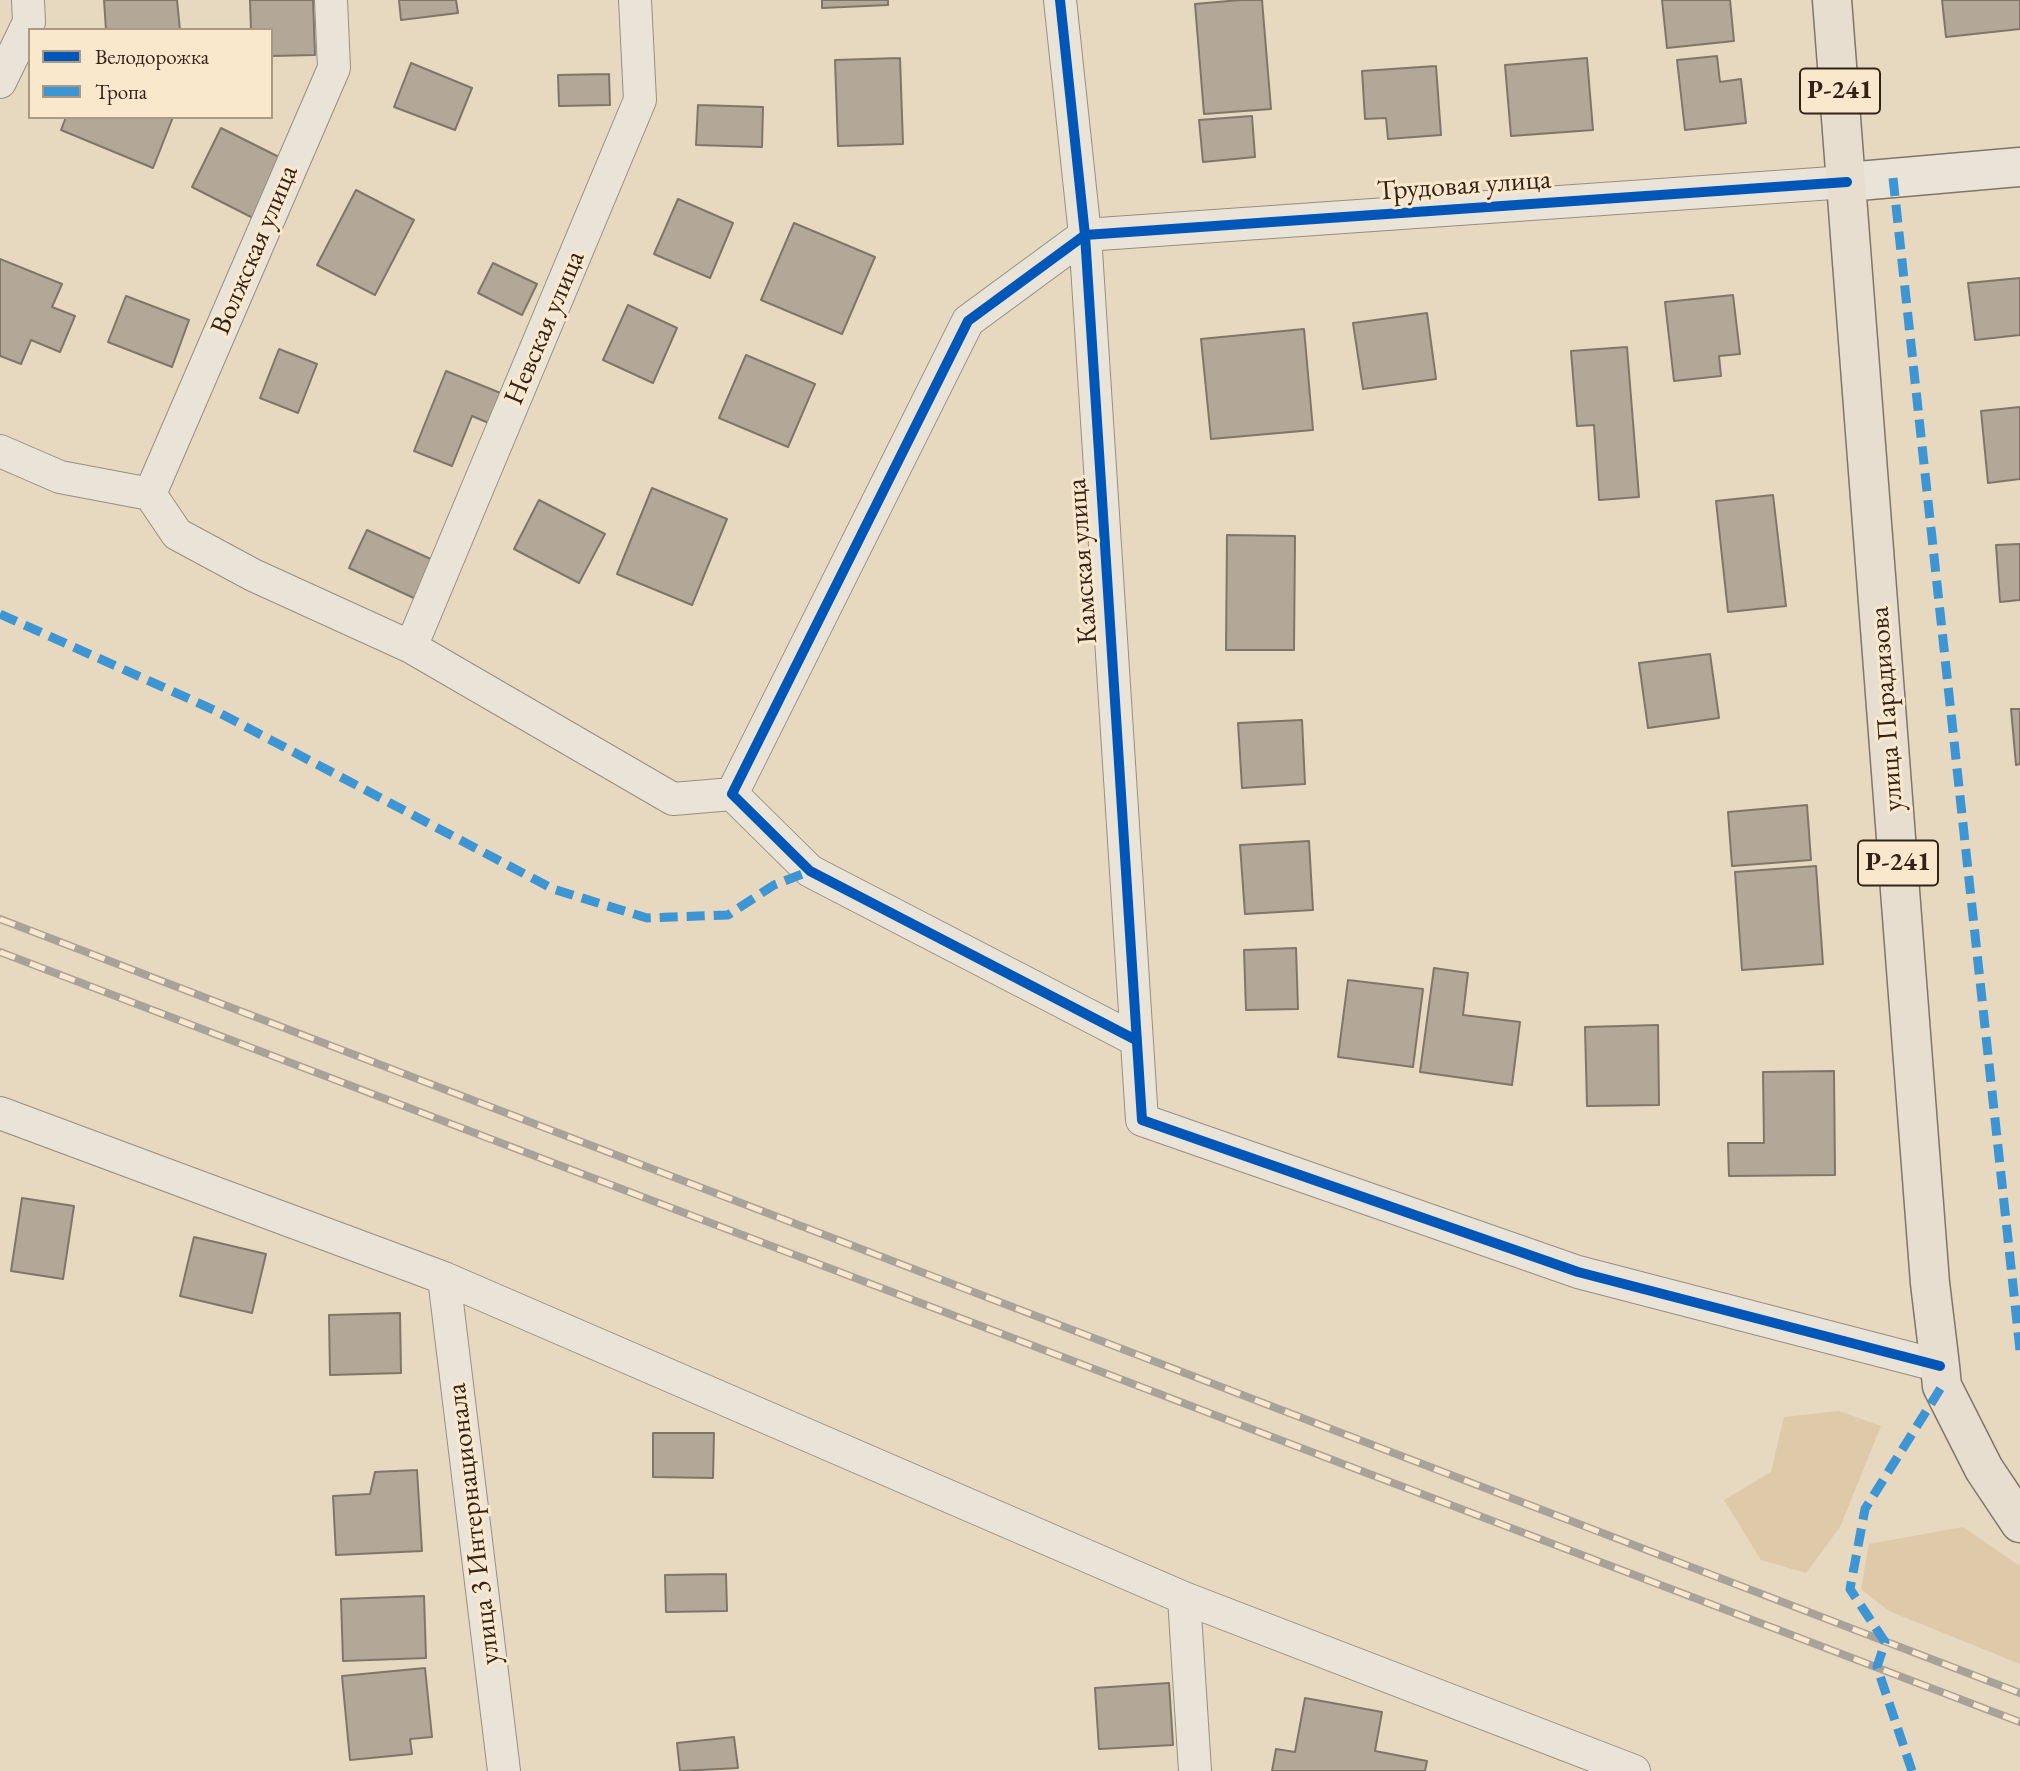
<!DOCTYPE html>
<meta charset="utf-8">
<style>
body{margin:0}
#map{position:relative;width:2020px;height:1771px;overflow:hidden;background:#e7d8c0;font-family:"EB Garamond",serif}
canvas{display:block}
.legend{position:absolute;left:28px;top:28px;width:245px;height:91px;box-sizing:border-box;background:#fae8cc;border:2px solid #aa9985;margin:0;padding:9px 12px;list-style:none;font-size:21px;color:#32221a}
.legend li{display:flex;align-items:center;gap:14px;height:35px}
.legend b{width:35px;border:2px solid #aa9985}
</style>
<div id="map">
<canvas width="2020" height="1771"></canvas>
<ul class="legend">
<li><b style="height:9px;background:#0057b8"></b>Велодорожка</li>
<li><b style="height:9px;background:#3d95d4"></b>Тропа</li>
</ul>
</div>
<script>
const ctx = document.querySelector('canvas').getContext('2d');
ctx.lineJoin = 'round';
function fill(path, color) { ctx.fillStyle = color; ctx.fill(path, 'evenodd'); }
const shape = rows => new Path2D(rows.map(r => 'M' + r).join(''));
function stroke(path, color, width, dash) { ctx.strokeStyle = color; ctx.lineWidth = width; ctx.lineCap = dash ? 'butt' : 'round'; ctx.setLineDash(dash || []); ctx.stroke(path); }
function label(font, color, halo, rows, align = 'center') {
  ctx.font = font + ' "EB Garamond",serif'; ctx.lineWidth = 6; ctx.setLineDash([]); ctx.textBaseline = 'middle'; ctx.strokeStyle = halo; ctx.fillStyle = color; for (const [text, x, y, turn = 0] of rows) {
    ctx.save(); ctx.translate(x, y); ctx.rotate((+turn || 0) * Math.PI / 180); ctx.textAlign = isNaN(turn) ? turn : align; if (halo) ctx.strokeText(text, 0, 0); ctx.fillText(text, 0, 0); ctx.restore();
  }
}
fill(shape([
 [1839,1411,1881,1426,1840,1527,1806,1573,1761,1560,1724,1500,1771,1472,1784,1417],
 [1963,1527,2020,1566,2020,1664,1889,1611,1861,1589,1869,1544]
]), '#dec9a9');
const building = shape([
 [104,0,177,0,180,30,106,30,104,0],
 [250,0,313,0,315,55,271,56,271,30,251,30,250,0],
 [399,0,456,0,458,13,401,20,399,0],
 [822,0,888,0,888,5,822,8,822,0],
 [1240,0,1262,0,1271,109,1204,114,1195,4,1240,0],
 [1662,0,1730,0,1734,41,1667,48,1662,0],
 [1942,0,2020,0,2020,29,1946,37,1942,0],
 [1717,56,1720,82,1741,79,1746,123,1685,130,1677,60,1717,56],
 [900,58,903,144,838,146,835,60,900,58],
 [1587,58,1593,130,1511,136,1505,65,1587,58],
 [411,63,472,88,455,130,394,107,411,63],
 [1436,66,1441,135,1388,139,1386,118,1365,119,1362,71,1436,66],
 [609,74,610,105,559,106,558,75,609,74],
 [698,105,763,107,762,147,696,145,698,105],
 [1252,116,1255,157,1203,162,1199,120,1252,116],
 [66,117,173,117,153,168,61,130,66,117],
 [221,128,285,160,255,219,192,187,221,128],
 [356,190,414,220,375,295,317,265,356,190],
 [678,199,733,223,710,278,654,254,678,199],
 [794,223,875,257,842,334,761,300,794,223],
 [0,259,62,284,52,307,75,316,60,352,31,340,21,364,0,356,0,259],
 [493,263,537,284,522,315,478,293,493,263],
 [2020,278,2020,335,1975,340,1968,283,2020,278],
 [1733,295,1740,354,1719,356,1721,376,1674,381,1665,302,1733,295],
 [126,296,189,320,172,367,108,342,126,296],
 [628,305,677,328,653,383,603,360,628,305],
 [1427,313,1436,379,1363,389,1353,323,1427,313],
 [1304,329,1313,430,1211,439,1201,339,1304,329],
 [1627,347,1639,497,1599,500,1594,425,1577,426,1571,351,1627,347],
 [279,349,317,364,298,413,260,398,279,349],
 [746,355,815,384,788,447,719,418,746,355],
 [446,371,503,394,491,424,472,416,452,466,414,451,446,371],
 [2020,407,2020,479,1988,483,1981,411,2020,407],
 [652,488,727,519,692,605,617,574,652,488],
 [1773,495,1786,606,1728,612,1716,501,1773,495],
 [539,500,605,534,579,583,514,549,539,500],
 [367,530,433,560,416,599,349,568,367,530],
 [1227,535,1295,536,1294,650,1226,650,1227,535],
 [2020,544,2020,600,2000,602,1996,545,2020,544],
 [1710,654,1719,718,1648,728,1639,663,1710,654],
 [2011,709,2020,709,2020,764,2016,765,2011,709],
 [1302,720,1305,784,1242,788,1238,723,1302,720],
 [1807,805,1811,860,1732,866,1728,812,1807,805],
 [1309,841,1313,910,1245,914,1240,845,1309,841],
 [1816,866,1823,964,1742,970,1735,872,1816,866],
 [1296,948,1298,1009,1246,1010,1244,950,1296,948],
 [1434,968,1468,973,1463,1015,1520,1022,1512,1085,1420,1072,1434,968],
 [1348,980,1423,989,1413,1067,1338,1057,1348,980],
 [1658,1025,1659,1105,1587,1106,1585,1027,1658,1025],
 [1834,1071,1835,1175,1729,1176,1728,1143,1764,1143,1763,1072,1834,1071],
 [22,1198,74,1206,63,1279,11,1271,22,1198],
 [194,1237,266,1254,252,1313,180,1296,194,1237],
 [400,1313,401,1373,330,1375,329,1315,400,1313],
 [653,1433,714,1433,713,1478,653,1477,653,1433],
 [417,1470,422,1551,336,1555,333,1496,370,1494,375,1472,417,1470],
 [726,1574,727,1611,666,1612,665,1575,726,1574],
 [424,1596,426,1658,343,1661,341,1599,424,1596],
 [425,1668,432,1737,410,1739,412,1754,350,1760,342,1676,425,1668],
 [1169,1683,1173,1745,1099,1749,1095,1688,1169,1683],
 [1305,1698,1382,1712,1375,1751,1427,1761,1425,1771,1272,1771,1276,1749,1295,1752,1305,1698],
 [734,1737,738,1768,680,1771,677,1743,734,1737]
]);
fill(building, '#b3a898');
stroke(building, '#7f7669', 2);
const minor = shape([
 [1060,0,1085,235,1142,1120,1578,1272,1940,1366],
 [0,82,29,22,28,0],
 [0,451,60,477,150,494,177,534,253,575,411,647,673,799,732,794],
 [150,494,334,68,331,0],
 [411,647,640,100,635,0],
 [1136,1040,810,871,732,794,968,321,1085,235,1847,182],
 [0,1113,444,1278,1184,1598,1634,1771],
 [444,1278,504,1771],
 [1184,1598,1195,1771]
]);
const secondary = shape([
 [1847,182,2020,167]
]);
const trunk = shape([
 [1832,0,1930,1283,1940,1366,1942,1386,1984,1469,2020,1523]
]);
stroke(minor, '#988e80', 34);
stroke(secondary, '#7f7669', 41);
stroke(trunk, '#7f7669', 41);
stroke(minor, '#eae3d7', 32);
stroke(secondary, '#eae3d7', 38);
stroke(trunk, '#e7ded0', 38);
const rail = shape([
 [0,919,2020,1693],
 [0,952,2020,1722]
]);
stroke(rail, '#a9a298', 8);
stroke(rail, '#fae8cc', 5, [16]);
stroke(shape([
 [1893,178,2020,1350],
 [0,614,214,710,553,889,647,918,728,915,774,885,810,871],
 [1912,1771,1877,1667,1885,1642,1850,1589,1865,1509,1942,1386]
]), '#3d95d4', 9, [18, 9]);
stroke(shape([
 [1060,0,1085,235,1142,1120,1578,1272,1940,1366],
 [1136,1040,810,871,732,794,968,321,1085,235,1847,182]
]), '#0057b8', 10);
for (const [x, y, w] of [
 [1840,91,80],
 [1898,863,80]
]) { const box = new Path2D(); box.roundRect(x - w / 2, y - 22.5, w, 45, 5); ctx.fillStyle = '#fae8cc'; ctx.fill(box); stroke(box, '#32221a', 2); }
label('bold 26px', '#32221a', null, [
 ["Р-241",1840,91],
 ["Р-241",1898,863]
]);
label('28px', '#32221a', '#fae8cc', [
 ["Трудовая улица",1464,186,-4],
 ["Волжская улица",255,250,-67],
 ["Невская улица",545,328,-67],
 ["Камская улица",1083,561,-94],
 ["улица Парадизова",1887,709,-94],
 ["улица 3 Интернационала",474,1524,-97]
]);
</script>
